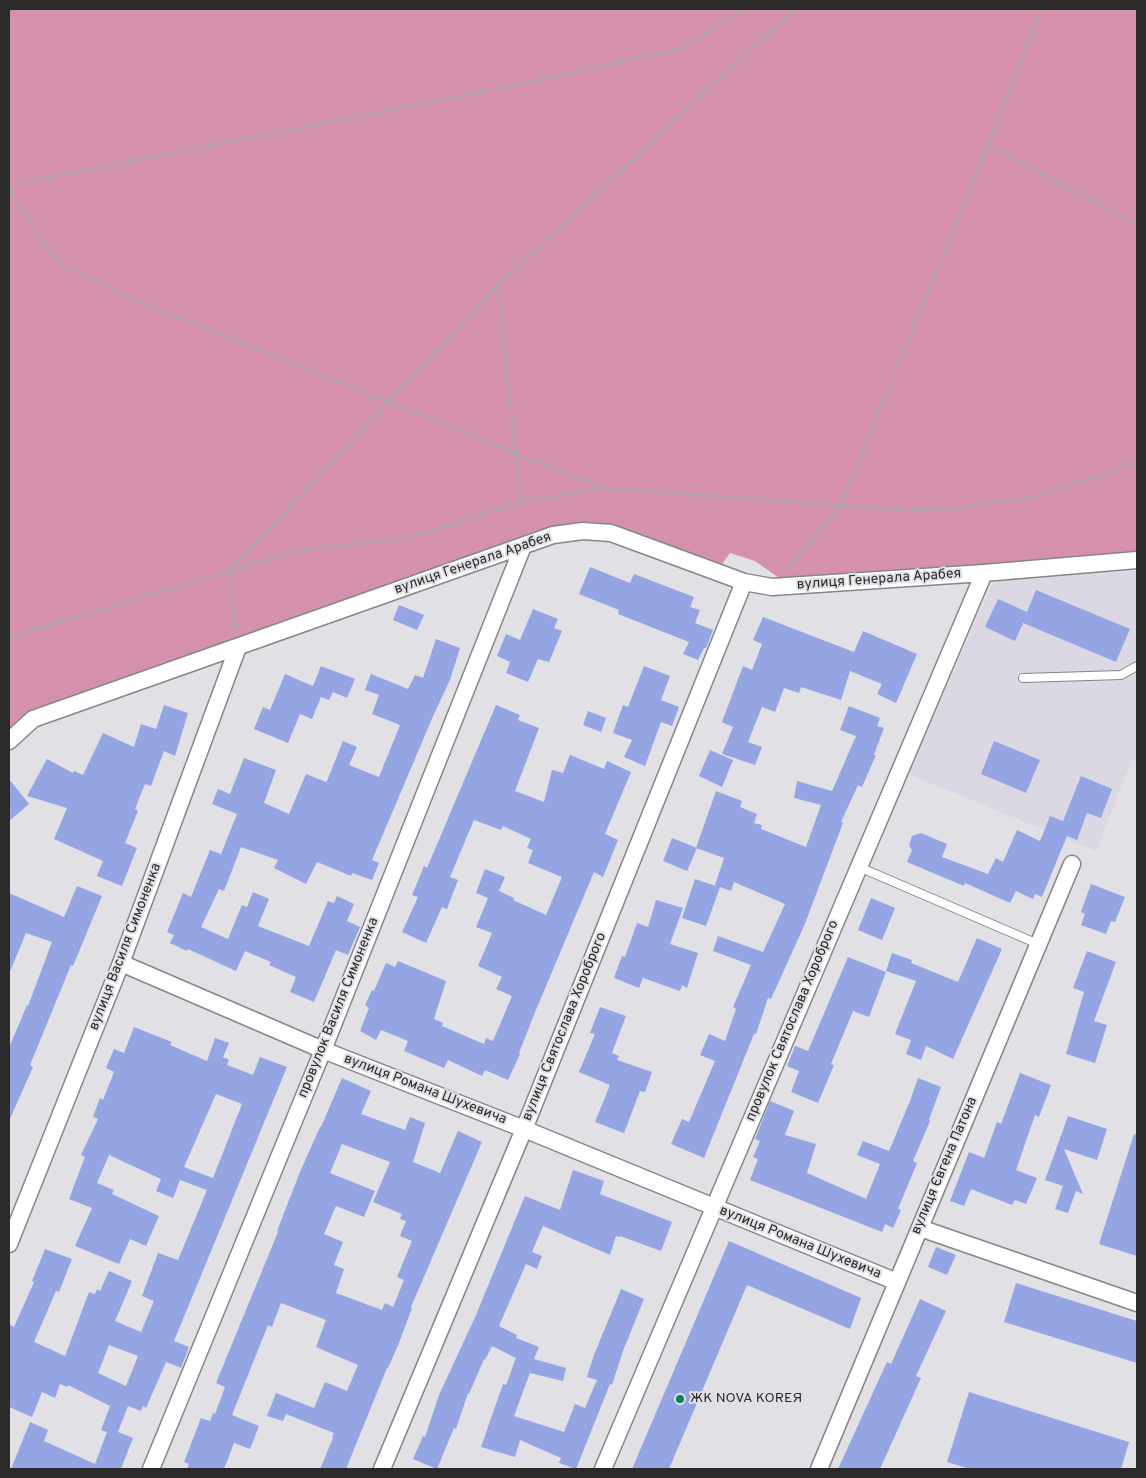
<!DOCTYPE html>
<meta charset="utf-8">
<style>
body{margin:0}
#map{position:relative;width:1146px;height:1478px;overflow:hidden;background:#e1e0e4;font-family:Overpass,sans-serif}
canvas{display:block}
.frame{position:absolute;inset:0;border:10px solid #2a2a2b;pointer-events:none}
</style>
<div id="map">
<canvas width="1146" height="1478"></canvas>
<div class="frame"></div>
</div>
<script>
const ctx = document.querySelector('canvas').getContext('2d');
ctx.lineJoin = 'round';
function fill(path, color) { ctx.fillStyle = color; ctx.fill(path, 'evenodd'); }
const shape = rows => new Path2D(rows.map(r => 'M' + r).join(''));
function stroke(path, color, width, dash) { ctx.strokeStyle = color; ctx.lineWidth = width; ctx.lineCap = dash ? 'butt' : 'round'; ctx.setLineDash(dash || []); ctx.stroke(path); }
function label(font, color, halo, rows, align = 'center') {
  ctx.font = font + ' Overpass,sans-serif'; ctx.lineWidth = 4; ctx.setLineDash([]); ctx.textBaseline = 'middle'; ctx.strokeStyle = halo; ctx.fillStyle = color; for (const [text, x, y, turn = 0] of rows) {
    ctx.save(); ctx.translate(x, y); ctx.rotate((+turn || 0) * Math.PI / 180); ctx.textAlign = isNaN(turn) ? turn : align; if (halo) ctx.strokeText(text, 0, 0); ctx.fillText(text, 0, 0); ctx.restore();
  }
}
fill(shape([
 [1137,571,1137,760,1132,759,1096,851,908,774,992,585,1007,578]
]), '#dbd7e3');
fill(shape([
 [9,9,1137,9,1137,560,785,582,755,561,730,553,720,567,583,531,33,719,9,741]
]), '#d590ae');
fill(shape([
 [590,567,630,583,634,574,694,597,690,607,700,610,695,623,713,630,706,648,704,648,698,660,683,654,689,642,618,614,619,610,579,594],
 [1036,590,1130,629,1116,662,1023,623,1015,641,985,627,998,599,1027,612],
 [399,605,424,615,417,630,393,620],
 [533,609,558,619,554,628,562,631,549,662,538,659,528,682,506,673,510,662,497,656,506,634,520,640],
 [763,617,854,652,863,631,917,654,896,703,877,694,882,684,850,671,841,700,801,687,799,693,784,688,775,712,762,707,748,742,762,747,755,765,722,754,733,727,722,722,743,666,752,670,762,644,753,640],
 [436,639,460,648,450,680,434,714,372,860,379,863,372,880,352,873,351,876,317,862,306,884,274,868,278,860,241,847,224,891,219,889,201,927,228,939,242,905,247,907,253,892,269,899,258,926,309,946,328,901,334,903,337,896,354,904,347,921,360,927,348,955,336,950,314,1002,290,992,296,977,269,965,271,962,245,951,236,971,188,949,187,951,170,943,174,935,167,932,183,893,191,897,210,850,221,854,237,814,212,804,218,789,230,794,244,758,276,770,264,803,289,814,306,774,326,782,327,781,343,741,357,747,349,765,379,777,400,725,372,714,379,695,365,690,371,674,408,689,415,675,423,678],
 [321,666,355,679,347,698,333,692,329,700,321,697,312,719,300,714,288,743,254,729,263,707,270,710,285,674,313,686],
 [644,666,670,676,661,700,679,707,672,726,661,722,645,766,624,757,632,740,613,733,623,705,628,707],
 [164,705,188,713,175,756,164,751,151,786,145,784,135,809,138,811,125,843,137,848,122,886,97,876,103,861,54,839,67,808,27,796,47,759,73,773,74,771,83,775,103,733,134,747,141,724,156,729],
 [496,705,520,715,518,720,539,728,515,791,544,802,552,770,563,773,570,755,604,769,607,761,631,772,605,834,618,840,603,877,594,872,533,1017,519,1053,520,1054,508,1080,485,1070,482,1076,448,1060,444,1068,404,1051,408,1041,381,1030,376,1040,360,1031,369,1008,365,1005,372,990,374,991,386,963,395,967,398,961,446,981,434,1019,443,1023,442,1026,484,1044,486,1038,493,1041,512,996,496,989,502,977,478,966,492,933,476,927,488,898,476,893,485,869,505,877,499,891,514,898,513,900,546,915,562,877,528,863,533,850,527,848,531,839,503,826,501,830,474,820,450,877,458,880,447,909,442,907,426,943,402,932,418,897,412,895,424,866,427,868],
 [849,706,880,718,877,726,884,728,874,755,876,755,862,787,858,785,841,822,843,823,804,926,771,999,768,998,756,1034,754,1034,704,1158,671,1144,682,1119,689,1122,715,1061,700,1055,709,1034,725,1041,736,1009,733,1007,751,965,713,951,718,936,763,952,785,904,734,882,731,891,720,887,706,926,682,918,695,879,716,886,715,885,724,858,696,848,716,791,742,801,740,807,757,814,754,823,762,825,761,829,806,847,821,805,794,798,797,781,832,791,856,736,840,730],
 [588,711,606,718,601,732,583,725],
 [994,741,1040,760,1026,793,981,774],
 [710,750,733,760,722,787,699,776],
 [1081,776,1112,789,1101,818,1087,813,1077,840,1067,836,1042,897,1035,894,1033,899,1016,891,1010,903,965,883,964,886,907,862,912,850,909,846,912,836,921,833,947,844,942,857,988,874,996,858,1003,862,1017,830,1040,841,1050,816,1063,821],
 [9,779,29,804,9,821],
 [672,838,697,848,687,871,663,861],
 [1091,884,1125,897,1115,922,1111,921,1106,934,1081,925,1085,914,1081,912],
 [77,886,102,896,73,966,71,965,30,1065,33,1067,9,1121,9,1048,27,1005,28,1006,52,942,26,933,9,974,9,893,64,917],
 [871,898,895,908,882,940,858,930],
 [656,900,683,908,670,944,698,953,687,988,682,985,680,991,643,978,639,988,614,978,622,956,625,957,637,923,648,927],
 [977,938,1002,949,953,1059,926,1046,921,1060,906,1054,911,1040,895,1034,916,981,886,971,892,953,912,960,911,963,958,982],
 [1087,951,1116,962,1094,1021,1107,1025,1095,1063,1066,1054,1084,992,1073,988],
 [848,957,886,972,869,1017,853,1011,831,1064,834,1065,818,1103,791,1092,799,1071,787,1066,795,1046,808,1051],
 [600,1007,626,1016,612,1053,619,1056,617,1060,652,1072,645,1092,640,1091,624,1133,595,1122,610,1085,579,1072,595,1034,590,1033],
 [134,1027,172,1042,170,1045,207,1061,215,1038,229,1043,223,1057,229,1060,227,1065,253,1075,260,1057,287,1067,174,1341,189,1347,181,1368,166,1362,146,1408,143,1406,141,1411,128,1406,118,1432,133,1438,121,1469,11,1469,30,1422,48,1430,44,1441,95,1464,107,1432,101,1430,110,1406,68,1385,67,1387,60,1384,55,1398,42,1392,32,1417,9,1407,9,1324,14,1327,34,1282,32,1281,45,1249,72,1259,59,1292,56,1291,34,1342,65,1356,89,1292,95,1294,97,1289,100,1291,109,1271,132,1281,115,1321,141,1332,154,1301,142,1296,158,1253,178,1260,207,1190,180,1180,173,1198,156,1191,161,1179,109,1155,97,1183,114,1190,112,1194,159,1216,146,1246,130,1239,119,1264,75,1246,92,1208,69,1199,85,1157,81,1155,98,1119,93,1117,100,1098,103,1100,114,1072,106,1068,114,1049,124,1053],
 [216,1094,242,1104,213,1178,184,1167],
 [109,1345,138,1356,126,1386,98,1373],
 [1020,1073,1051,1085,1039,1117,1035,1115,1016,1170,1037,1178,1026,1204,1015,1200,1012,1205,971,1189,964,1206,950,1201,969,1152,984,1158,997,1122,1001,1124],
 [342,1078,371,1091,361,1114,405,1130,410,1117,425,1123,413,1162,440,1173,458,1131,482,1142,411,1307,412,1308,399,1343,388,1368,387,1368,346,1469,320,1469,333,1438,332,1437,334,1433,286,1414,283,1421,267,1416,276,1393,314,1408,325,1382,347,1391,358,1365,316,1347,326,1320,281,1303,272,1327,268,1325,232,1415,259,1426,250,1449,234,1443,224,1469,187,1469,189,1464,184,1462,201,1418,210,1421,213,1413,215,1414,225,1387,216,1383,223,1366,278,1232,277,1231,300,1172,320,1127,321,1127],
 [342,1144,390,1162,373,1202,402,1214,400,1219,406,1221,400,1236,412,1241,397,1277,404,1280,393,1307,385,1303,382,1310,336,1293,344,1269,334,1265,343,1242,324,1234,336,1206,364,1217,375,1191,330,1173],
 [918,1078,941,1087,929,1120,930,1121,913,1161,917,1163,898,1209,901,1210,893,1228,885,1224,882,1232,750,1180,758,1159,753,1157,760,1141,755,1139,770,1101,794,1111,785,1135,816,1144,807,1173,866,1199,880,1164,857,1155,863,1141,889,1151,910,1101],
 [1068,1116,1107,1129,1097,1160,1064,1149,1083,1194,1076,1191,1068,1213,1055,1209,1063,1186,1045,1180],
 [1134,1134,1137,1135,1137,1256,1099,1244],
 [573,1170,604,1181,600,1194,672,1222,661,1251,620,1236,619,1237,616,1236,610,1255,543,1226,532,1252,542,1256,537,1269,526,1264,499,1326,517,1335,516,1338,539,1347,534,1359,566,1368,563,1381,530,1373,514,1416,564,1432,575,1404,585,1408,597,1380,587,1377,594,1355,621,1289,644,1299,623,1351,612,1385,610,1384,576,1469,559,1463,561,1458,520,1440,515,1457,481,1447,503,1384,506,1385,516,1358,492,1346,485,1360,484,1359,469,1394,468,1393,456,1429,454,1428,437,1469,413,1459,423,1436,425,1437,439,1395,476,1315,525,1196,560,1210],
 [729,1241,861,1298,850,1329,747,1285,669,1469,632,1469],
 [936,1247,956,1255,947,1275,928,1267],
 [1016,1283,1137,1321,1137,1363,1004,1322],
 [920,1299,946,1311,916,1376,921,1378,880,1469,838,1469,887,1362,891,1364],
 [969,1392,1129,1442,1121,1469,970,1469,947,1462]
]), '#95a5e3');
const lane = shape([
 [1023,678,1121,675,1137,666],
 [859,867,1038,944]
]);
const street = shape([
 [9,741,33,719,553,535,583,531,611,533,744,582,772,587,984,573,1137,560],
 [121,963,323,1050,524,1129,897,1282],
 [920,1228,1137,1303],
 [9,1244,121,963,238,647],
 [151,1469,323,1050,523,546],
 [382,1469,524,1129,744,582],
 [603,1469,984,573],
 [819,1469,1072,864]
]);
stroke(lane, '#868589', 10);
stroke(street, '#868589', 19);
stroke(shape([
 [988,145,1137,224],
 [9,185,526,83,682,48,744,9],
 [9,188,42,241,62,265,132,299,603,488],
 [498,286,520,502],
 [786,569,841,505,988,145,1041,9],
 [236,629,229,572,498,285,794,9],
 [9,637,297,551,404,538,438,529,520,502,603,488,904,510,952,509,1028,498,1104,474,1137,461]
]), '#aaa9ac', 3, [5, 2.5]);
stroke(lane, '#fff', 8);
stroke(street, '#fff', 16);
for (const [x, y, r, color] of [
 [680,1399,5,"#07805e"]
]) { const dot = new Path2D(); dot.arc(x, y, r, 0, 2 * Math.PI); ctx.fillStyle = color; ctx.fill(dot); stroke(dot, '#e1e0e4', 2); }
label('14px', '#2a2a2b', '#e1e0e4', [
 ["вулиця Генерала Арабея",473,564,-19],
 ["вулиця Генерала Арабея",879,580,-4],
 ["вулиця Василя Симоненка",126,947,-69],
 ["провулок Василя Симоненка",339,1008,-68],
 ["провулок Святослава Хороброго",793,1021,-67],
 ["вулиця Святослава Хороброго",565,1027,-68],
 ["вулиця Романа Шухевича",425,1090,21],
 ["вулиця Євгена Патона",945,1166,-67],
 ["вулиця Романа Шухевича",800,1243,22]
]);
label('14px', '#2a2a2b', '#e1e0e4', [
 ["ЖК NOVA KOREЯ",690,1399]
], 'left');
</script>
